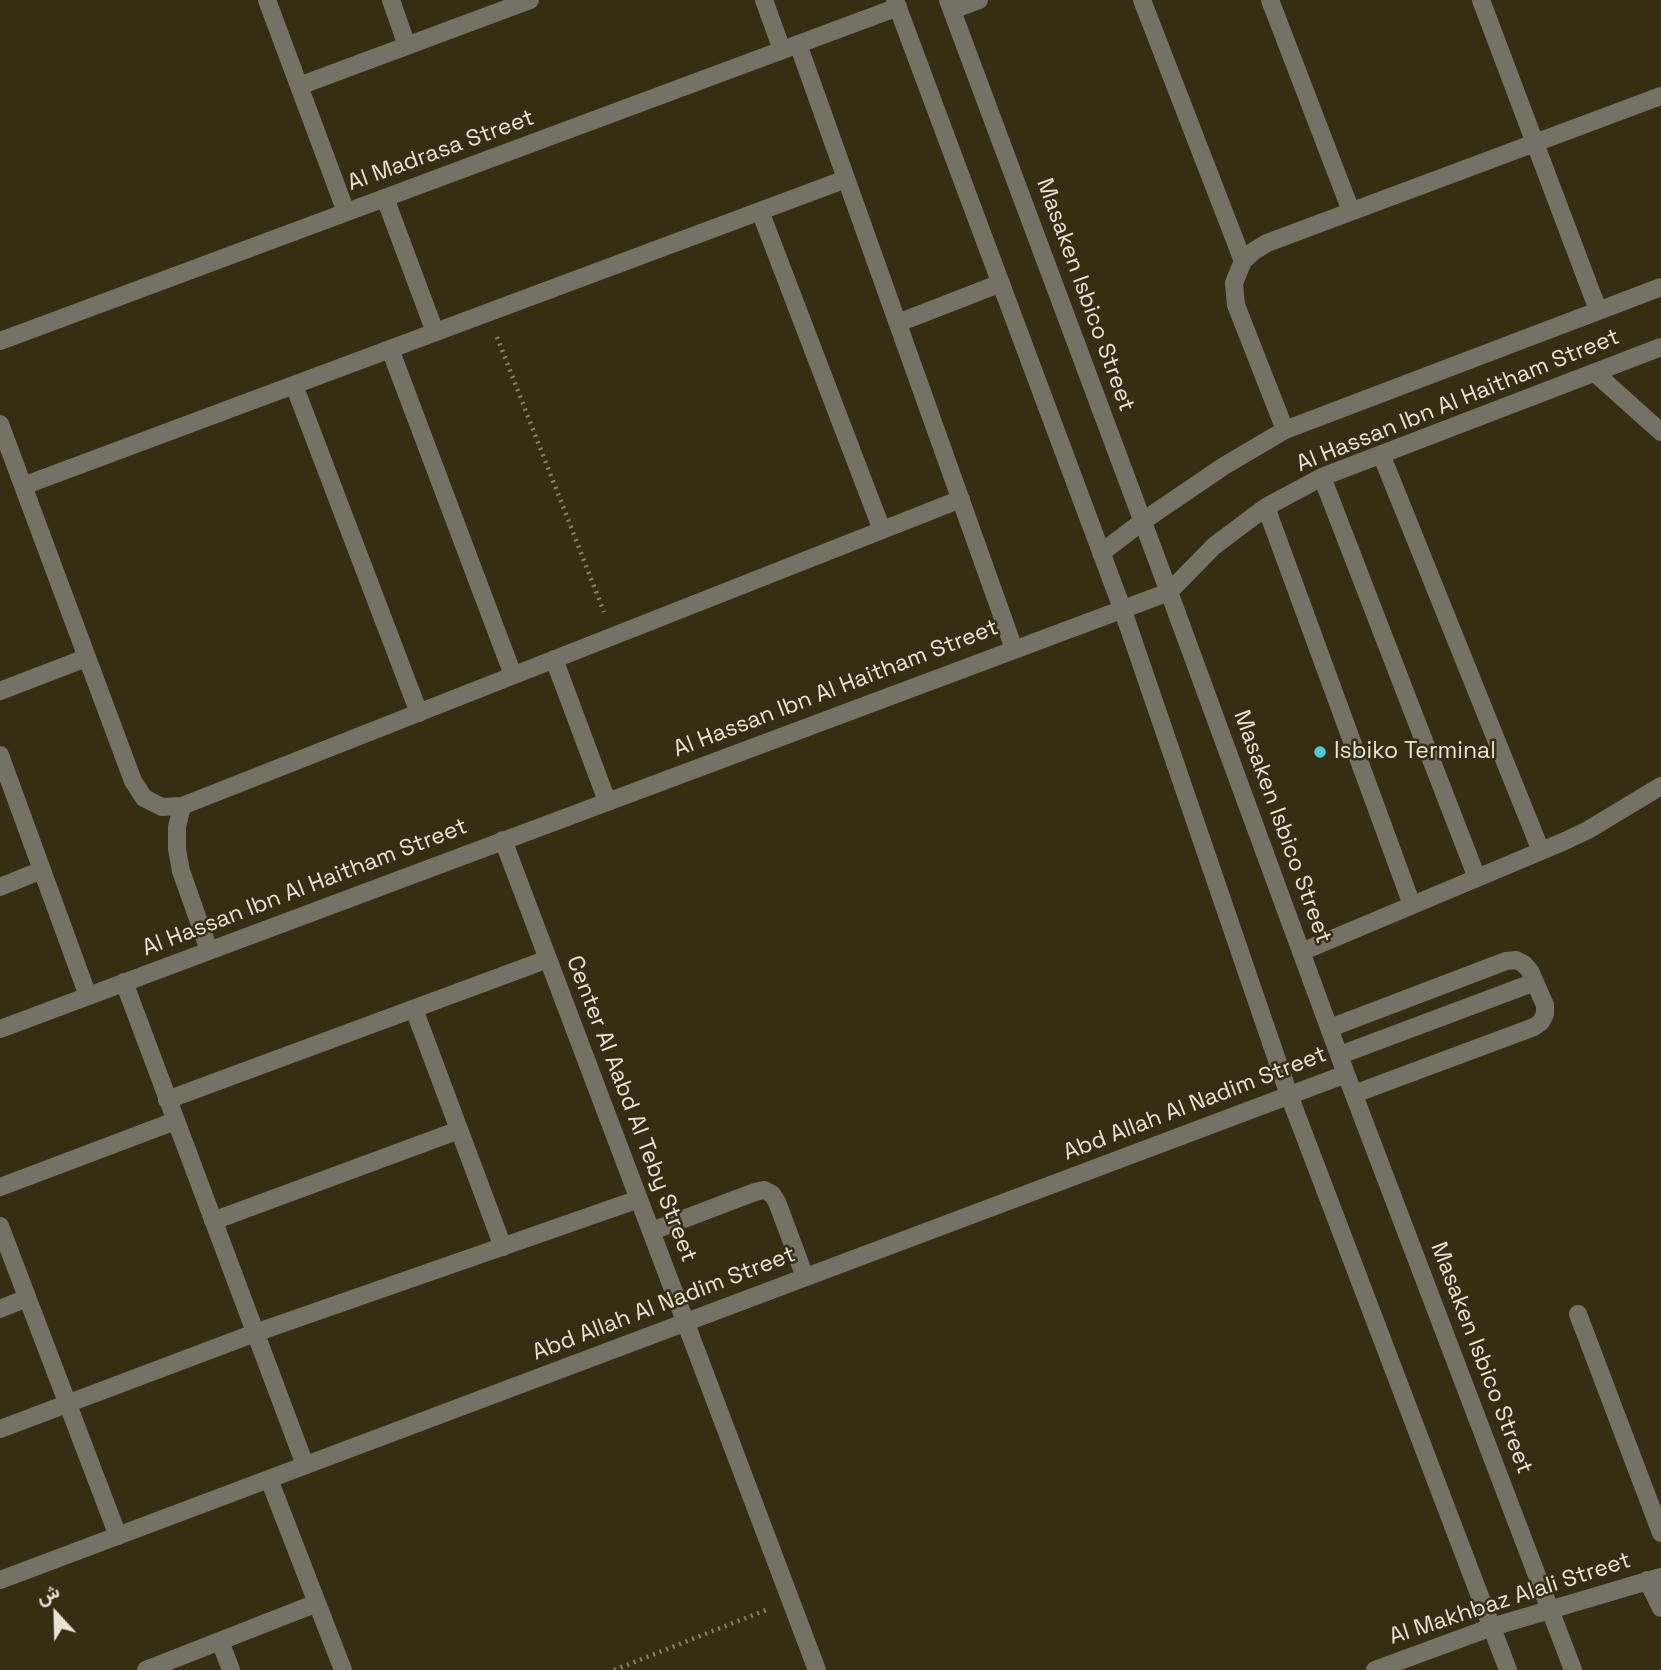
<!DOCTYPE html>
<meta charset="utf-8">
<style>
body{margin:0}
#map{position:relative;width:1661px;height:1670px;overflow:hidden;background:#362e13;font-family:"Space Grotesk",Vazirmatn,sans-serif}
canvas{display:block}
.north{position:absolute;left:21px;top:1579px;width:70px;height:70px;-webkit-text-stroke:5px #362e13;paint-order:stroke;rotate:338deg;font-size:19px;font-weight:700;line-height:28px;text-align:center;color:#e8e3d3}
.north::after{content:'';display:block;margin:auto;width:24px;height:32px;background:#e8e3d3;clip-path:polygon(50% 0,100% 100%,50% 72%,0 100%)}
</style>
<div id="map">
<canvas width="1661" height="1670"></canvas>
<div class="north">ش</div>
</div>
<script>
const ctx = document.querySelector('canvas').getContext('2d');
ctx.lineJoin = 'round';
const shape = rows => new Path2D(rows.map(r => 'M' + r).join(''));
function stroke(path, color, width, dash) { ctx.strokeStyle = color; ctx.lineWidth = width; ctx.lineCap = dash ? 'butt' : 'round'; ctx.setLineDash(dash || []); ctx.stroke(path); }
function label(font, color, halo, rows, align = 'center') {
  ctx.font = font + ' "Space Grotesk",sans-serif'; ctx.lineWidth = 5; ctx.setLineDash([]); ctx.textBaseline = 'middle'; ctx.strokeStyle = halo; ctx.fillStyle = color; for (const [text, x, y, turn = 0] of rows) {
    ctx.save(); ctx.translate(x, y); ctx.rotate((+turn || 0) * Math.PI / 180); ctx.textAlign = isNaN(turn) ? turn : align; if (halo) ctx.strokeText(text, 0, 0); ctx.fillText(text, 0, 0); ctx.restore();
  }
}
stroke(shape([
 [497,337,604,612],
 [614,1670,766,1610]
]), '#86806a', 4.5, [2, 5]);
stroke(shape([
 [267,0,346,212],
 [391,0,407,46],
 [764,0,782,50],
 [895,0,1122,608,1289,1095,1508,1670],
 [948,0,1169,592,1346,1074,1573,1670],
 [1142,0,1243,261],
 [1270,0,1351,211],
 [1481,0,1598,310],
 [952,10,979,0],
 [798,44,1014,649],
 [299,86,530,0],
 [385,198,435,332],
 [760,211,882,530],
 [898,323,1001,283],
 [0,341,898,7],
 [390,349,513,675],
 [1595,373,1661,432],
 [294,385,419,713],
 [0,424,133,781,144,798,162,807,182,806,961,499],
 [1285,430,1236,305,1234,283,1243,261,1254,251,1267,243,1661,96],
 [1381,454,1541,851],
 [1322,477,1477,878],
 [23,486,846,179],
 [1266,507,1412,905],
 [1101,553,1143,521,1224,466,1285,430,1661,287],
 [554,659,607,801],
 [0,691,86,658],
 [0,755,88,996],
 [182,806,177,827,177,849,181,871,209,950],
 [503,840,817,1670],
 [0,887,42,870],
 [1301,952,1565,841,1588,830,1661,786],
 [124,982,305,1465],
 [414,1009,503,1247],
 [1330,1028,1506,961,1516,960,1524,964,1530,971,1545,1005,1545,1014,1541,1022,1534,1027,1354,1094],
 [0,1029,1169,592,1214,546,1266,507,1322,477,1661,347],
 [1340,1055,1535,982],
 [167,1100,548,959],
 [0,1187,175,1121],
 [213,1221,459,1130],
 [0,1226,118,1536],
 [652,1231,755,1192,764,1190,772,1194,777,1202,805,1277],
 [0,1309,27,1298],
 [1578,1314,1661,1533],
 [0,1429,255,1333,639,1199],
 [269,1479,343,1670],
 [0,1580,1346,1074],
 [1647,1580,1661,1608],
 [220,1641,231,1670],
 [146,1670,317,1603],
 [1375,1670,1492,1627,1661,1577]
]), '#767165', 18);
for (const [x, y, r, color] of [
 [1320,752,7,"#53cadc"]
]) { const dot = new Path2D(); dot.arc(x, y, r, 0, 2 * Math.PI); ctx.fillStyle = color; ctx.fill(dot); stroke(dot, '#362e13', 2.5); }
label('23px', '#e8e3d3', '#362e13', [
 ["Al Madrasa Street",441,151,-20],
 ["Masaken Isbico Street",1085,295,70],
 ["Al Hassan Ibn Al Haitham Street",1458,401,-22],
 ["Al Hassan Ibn Al Haitham Street",836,689,-21],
 ["Masaken Isbico Street",1282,827,70],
 ["Al Hassan Ibn Al Haitham Street",305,888,-21],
 ["Abd Allah Al Nadim Street",1195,1104,-21],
 ["Center Al Aabd Al Teby Street",631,1109,69],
 ["Abd Allah Al Nadim Street",664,1304,-21],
 ["Masaken Isbico Street",1481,1358,69],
 ["Al Makhbaz Alali Street",1510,1599,-18]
]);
label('23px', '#e8e3d3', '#362e13', [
 ["Isbiko Terminal",1334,752]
], 'left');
</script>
